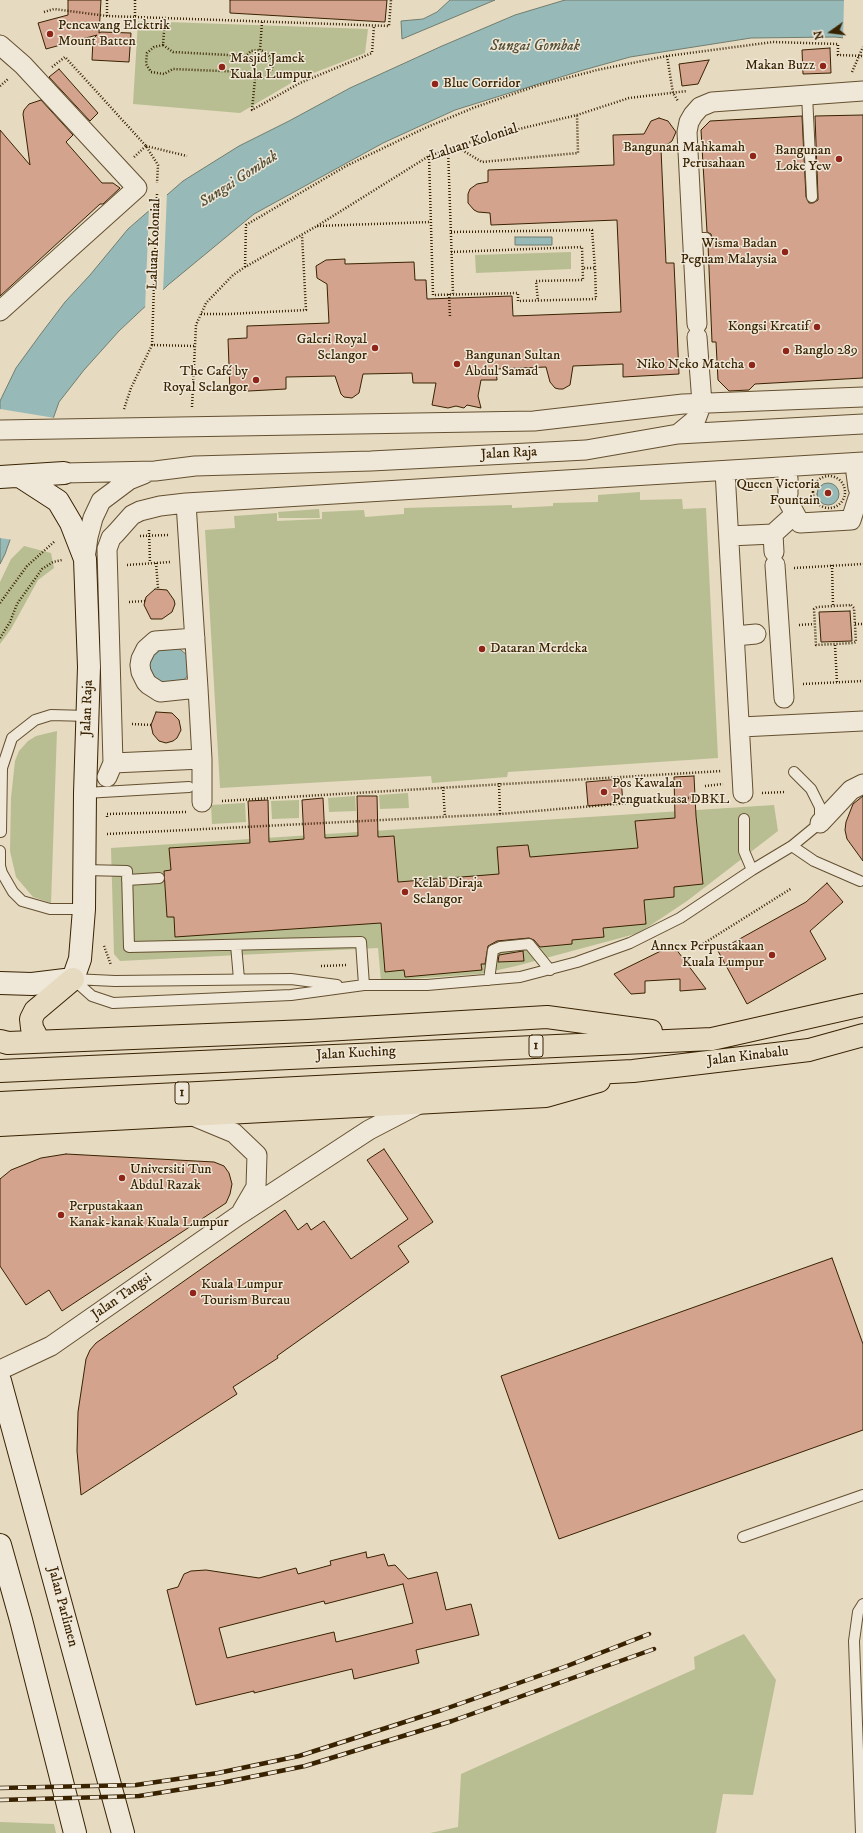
<!DOCTYPE html>
<meta charset="utf-8">
<style>
body{margin:0}
#map{position:relative;width:863px;height:1833px;overflow:hidden;background:#e6dac1;font-family:"IM FELL DW Pica",serif}
canvas{display:block}
.north{position:absolute;left:811px;top:12px;width:40px;height:40px;-webkit-text-stroke:3px #efe7d7;paint-order:stroke;rotate:256deg;font-size:11px;font-weight:700;line-height:16px;text-align:center;color:#382200}
.north::after{content:'';display:block;margin:auto;width:14px;height:18px;background:#382200;clip-path:polygon(50% 0,100% 100%,50% 72%,0 100%)}
</style>
<div id="map">
<canvas width="863" height="1833"></canvas>
<div class="north">N</div>
</div>
<script>
const ctx = document.querySelector('canvas').getContext('2d');
ctx.lineJoin = 'round';
function fill(path, color) { ctx.fillStyle = color; ctx.fill(path, 'evenodd'); }
const shape = rows => new Path2D(rows.map(r => 'M' + r).join(''));
function stroke(path, color, width, dash) { ctx.strokeStyle = color; ctx.lineWidth = width; ctx.lineCap = dash ? 'butt' : 'round'; ctx.setLineDash(dash || []); ctx.stroke(path); }
function label(font, color, halo, rows, align = 'center') {
  ctx.font = font + ' "IM FELL DW Pica",serif'; ctx.lineWidth = 3; ctx.setLineDash([]); ctx.textBaseline = 'middle'; ctx.strokeStyle = halo; ctx.fillStyle = color; for (const [text, x, y, turn = 0] of rows) {
    ctx.save(); ctx.translate(x, y); ctx.rotate((+turn || 0) * Math.PI / 180); ctx.textAlign = isNaN(turn) ? turn : align; if (halo) ctx.strokeText(text, 0, 0); ctx.fillText(text, 0, 0); ctx.restore();
  }
}
fill(shape([
 [138,21,368,29,365,53,298,79,240,113,133,104],
 [571,252,571,269,476,273,475,255],
 [640,492,640,500,682,499,683,509,706,508,718,758,508,772,507,777,432,783,431,776,220,788,205,530,235,528,234,516,277,513,277,521,322,519,322,512,364,510,365,517,404,514,404,508,512,505,512,508,553,506,553,503,598,502,598,495],
 [319,509,320,518,279,518,278,512],
 [24,546,51,553,54,568,38,580,11,629,0,644,0,582,11,559],
 [57,731,51,903,33,897,16,877,10,851,11,798,15,761,19,751,28,741,36,736],
 [408,793,409,808,380,809,379,795],
 [355,796,356,811,329,812,328,798],
 [299,800,299,818,272,819,271,801],
 [245,803,246,822,212,824,211,805],
 [774,805,778,831,687,901,639,933,516,966,480,974,381,981,378,948,120,961,114,954,111,848],
 [744,1634,776,1680,753,1795,723,1794,716,1833,430,1833,458,1827,461,1774,695,1669,694,1657],
 [0,1822,54,1824,56,1833,0,1833]
]), '#b8be91');
const water = shape([
 [450,0,495,0,402,39,401,21,423,19,437,12,450,0],
 [565,0,863,0,863,40,835,37,751,38,630,57,580,71,455,110,383,143,254,214,168,285,119,331,84,370,59,402,5,554,0,564,0,401,16,368,40,335,65,302,90,275,128,229,183,181,239,146,289,121,350,88,442,46,515,15,565,0],
 [515,237,552,237,552,245,515,245,515,237],
 '817 494a11 11 0 1 1 22 0a11 11 0 1 1-22 0Z',
 [176,646,187,655,190,668,188,675,184,680,160,685,148,670,151,655,155,650,176,646]
]);
fill(water, '#97bab8');
stroke(water, '#717d6e', 1);
fill(shape([
 [844,0,863,0,863,42,843,40],
 [167,192,163,292,145,310,149,208],
 [0,409,55,418,13,540,0,538]
]), '#e6dac1');
const building = shape([
 [68,0,101,0,99,33,101,32,131,33,129,62,92,60,93,39,97,35,46,49,38,23,68,15,68,0],
 [230,0,387,0,385,22,230,13,230,0],
 [830,48,831,73,803,74,802,50,830,48],
 [709,60,698,84,682,86,679,64,709,60],
 [59,69,98,113,90,121,49,77,59,69],
 [41,100,73,135,66,142,102,183,113,183,120,188,103,204,100,204,0,296,0,130,30,165,23,114,24,110,29,104,41,100],
 [863,115,863,378,755,384,749,390,729,391,718,380,716,342,712,342,708,244,711,242,712,238,711,234,707,232,701,130,710,121,802,116,806,197,809,203,813,203,818,200,818,197,815,116,863,115],
 [659,118,668,121,676,132,672,141,661,149,666,263,674,263,679,374,623,377,623,364,573,366,570,385,563,389,559,389,555,388,550,382,546,367,496,369,497,380,481,380,478,396,481,408,467,405,464,408,456,406,448,408,432,405,436,383,413,383,412,373,363,374,359,393,352,398,344,397,341,394,335,376,286,377,286,389,230,392,228,339,247,338,247,326,329,323,327,284,317,278,316,266,326,260,345,259,345,264,414,262,415,280,426,280,427,299,512,296,513,316,621,312,617,220,491,225,490,213,478,212,474,210,468,203,468,194,470,189,477,184,488,182,488,170,614,165,613,135,644,134,651,121,659,118],
 [155,589,167,590,174,600,175,604,172,612,162,619,151,619,144,605,146,597,155,589],
 [850,611,852,641,821,642,819,612,850,611],
 [156,712,172,713,179,720,181,730,177,738,173,741,166,743,159,741,153,734,151,725,156,712],
 [694,776,696,816,703,884,674,887,674,897,644,900,646,924,603,928,604,937,572,940,572,944,540,947,534,940,529,938,497,941,488,946,485,964,481,964,482,970,405,977,404,970,385,972,381,923,175,937,174,917,167,917,164,871,171,870,169,848,250,843,248,801,268,800,269,842,304,839,302,800,323,798,325,838,358,836,357,796,377,796,378,837,394,836,398,882,499,874,497,847,528,845,530,857,638,848,635,821,675,818,674,777,694,776],
 [621,779,623,803,588,806,586,782,621,779],
 [863,796,863,861,847,839,845,830,846,822,853,804,863,796],
 [827,883,843,902,810,931,826,959,747,1004,718,951,806,902,827,883],
 [673,945,706,989,680,991,680,979,645,981,645,993,631,994,614,974,673,945],
 [523,951,524,961,498,962,499,955,523,951],
 [384,1149,433,1222,398,1246,409,1262,277,1356,278,1358,233,1387,237,1394,81,1495,77,1451,78,1412,86,1359,90,1350,96,1343,285,1210,298,1230,307,1223,311,1230,324,1221,351,1259,408,1219,367,1160,384,1149],
 [66,1154,214,1162,224,1166,229,1173,232,1184,230,1194,226,1203,62,1311,49,1290,26,1305,0,1266,0,1179,11,1170,41,1158,66,1154],
 [832,1258,863,1344,863,1430,559,1539,501,1376,832,1258],
 [366,1552,367,1558,384,1554,388,1566,395,1565,408,1579,437,1572,446,1610,471,1604,479,1635,416,1650,419,1663,354,1679,352,1669,254,1693,254,1691,196,1705,167,1590,178,1587,184,1574,191,1571,206,1570,259,1578,296,1568,298,1574,331,1565,330,1561,366,1552],
 [403,1584,413,1623,336,1642,334,1632,227,1658,219,1628,324,1601,325,1604,403,1584]
]);
fill(building, '#d4a38e');
stroke(building, '#382200', 1);
const lane = shape([
 [807,95,812,197],
 [693,238,706,238],
 [85,793,189,787],
 [744,819,744,851,752,870],
 [1,832,2,768,12,738,35,720,51,715,88,716],
 [792,846,814,861,860,881],
 [0,851,0,866,2,873,13,892,22,901,50,909,84,909],
 [84,870,127,871,129,947,361,942,364,985],
 [127,880,159,878],
 [236,945,239,979],
 [73,979,92,996,113,1003,291,995,364,985,427,985,520,977,577,962,630,943,680,918,752,870,792,846,820,823,820,807,811,789,794,772],
 [73,979,115,981,291,979,337,985],
 [489,980,493,950,500,947,529,944,550,970],
 [743,1537,863,1495],
 [861,1833,854,1641,858,1612,863,1604]
]);
const street = shape([
 [0,45,23,65,137,188,0,311],
 [697,324,687,132,689,122,693,115,700,107,712,102,863,91],
 [0,430,534,421,683,404,863,397],
 [678,434,696,419,702,403,697,337],
 [725,471,743,793],
 [64,473,155,471,195,466,371,461,586,450,678,434,863,424],
 [856,473,858,488],
 [788,478,788,494],
 [186,503,198,688,202,759,202,802],
 [789,503,800,523,851,520,858,498],
 [773,534,774,552],
 [729,536,773,534,795,514],
 [85,559,88,537,93,518,101,501,129,480,144,474],
 [775,565,784,698],
 [735,636,756,634],
 [195,638,155,641,146,649,141,659,140,665,141,672,146,682,149,685,160,692,198,688],
 [741,727,863,721],
 [113,763,202,759],
 [107,777,113,763,107,549,111,538,116,533,132,515,140,511,160,506,186,503,863,462],
 [820,823,851,790,863,784],
 [193,1116,234,1133,257,1155,256,1187,242,1211],
 [0,1370,51,1346,239,1215,369,1130,419,1104]
]);
const secondary = shape([
 [0,477,64,473],
 [0,983,32,984,73,979,80,959,84,909,85,793,89,667,85,559,71,523,58,501,21,477],
 [0,1381,123,1833],
 [0,1545,21,1620,75,1833]
]);
const highway = shape([
 [0,1041,8,1043,308,1031,547,1017,651,1031],
 [39,1041,32,1028,31,1019,35,1011,73,979],
 [0,1071,712,1039,863,1005],
 [0,1103,633,1071,809,1050,863,1035],
 [0,1125,546,1096,599,1081]
]);
stroke(lane, '#645030', 12);
stroke(street, '#645030', 21);
stroke(secondary, '#382200', 24);
stroke(highway, '#382200', 24);
stroke(shape([
 [44,12,54,9,107,16,135,17,135,0],
 [107,16,107,0],
 [135,17,389,26,391,0],
 [165,18,163,45,154,47,147,53,146,64,151,72,164,74,173,69,246,72,249,76,255,79],
 [262,22,260,50,266,52,271,58,273,65,271,71,266,77,255,79,252,110,300,83,372,53,374,26],
 [163,45,173,52,246,56,251,51,260,50],
 [667,56,673,93,678,101],
 [52,67,65,57,146,146,158,165,157,183],
 [852,72,863,47],
 [0,86,8,79],
 [146,146,187,156],
 [457,147,482,162,578,153,577,115],
 [448,149,453,294],
 [429,156,433,295,518,293,518,301,596,299,595,268,582,268],
 [134,157,146,146],
 [317,226,430,222],
 [451,232,592,230,595,268],
 [451,252,582,247,583,280,536,281,538,301],
 [245,267,246,225,346,166,425,128,473,108,536,86,597,70,667,56,773,42,838,44,838,55,863,56],
 [449,294,450,317],
 [201,314,229,314,306,310,302,235],
 [152,345,157,194],
 [192,407,196,325,206,303,233,275,245,267,317,226,429,156,486,137,577,115,629,98,687,91],
 [124,409,131,388,152,345,194,346],
 '813 492a16 16 0 1 1 32 0a16 16 0 1 1-32 0Z',
 [149,530,150,563],
 [140,536,168,535],
 [156,563,158,588],
 [127,565,170,562],
 [832,565,833,606],
 [794,568,863,564],
 [129,602,145,601],
 [0,603,27,566,55,541],
 [851,605,854,608,856,642,853,643,816,645,814,609,817,607,851,605],
 [855,624,863,624],
 [799,625,814,624],
 [0,638,10,622,17,604,42,569,53,562,62,560],
 [835,645,837,683],
 [803,684,863,681],
 [132,724,151,725],
 [499,783,500,814],
 [705,786,723,784],
 [443,787,445,817],
 [762,793,786,792],
 [222,801,722,771],
 [107,817,107,814,186,812],
 [107,834,500,814,723,795],
 [104,946,111,965],
 [698,947,792,888],
 [321,966,348,965]
]), '#382200', 2.5, [1, 2]);
stroke(lane, '#efe7d7', 10);
stroke(street, '#efe7d7', 19);
stroke(secondary, '#efe7d7', 22);
stroke(highway, '#e6dac1', 22);
const rail = shape([
 [0,1788,136,1785,218,1773,299,1756,442,1710,567,1666,649,1634],
 [0,1800,139,1796,221,1783,305,1766,452,1721,654,1649]
]);
stroke(rail, '#382200', 4.5);
stroke(rail, '#efe7d7', 3, [9]);
for (const [x, y, r, color] of [
 [50,34,4,"#8f2418"],
 [823,66,4,"#8f2418"],
 [222,67,4,"#8f2418"],
 [435,84,4,"#8f2418"],
 [753,156,4,"#8f2418"],
 [839,159,4,"#8f2418"],
 [785,252,4,"#8f2418"],
 [817,327,4,"#8f2418"],
 [375,348,4,"#8f2418"],
 [786,351,4,"#8f2418"],
 [457,364,4,"#8f2418"],
 [752,365,4,"#8f2418"],
 [256,380,4,"#8f2418"],
 [828,493,4,"#8f2418"],
 [482,649,4,"#8f2418"],
 [604,792,4,"#8f2418"],
 [405,892,4,"#8f2418"],
 [772,955,4,"#8f2418"],
 [122,1178,4,"#8f2418"],
 [61,1215,4,"#8f2418"],
 [193,1293,4,"#8f2418"]
]) { const dot = new Path2D(); dot.arc(x, y, r, 0, 2 * Math.PI); ctx.fillStyle = color; ctx.fill(dot); stroke(dot, '#efe7d7', 1.5); }
for (const [x, y, w] of [
 [536,1046,14],
 [182,1093,14]
]) { const box = new Path2D(); box.roundRect(x - w / 2, y - 11, w, 22, 3); ctx.fillStyle = '#efe7d7'; ctx.fill(box); stroke(box, '#382200', 1); }
label('bold 13px', '#382200', null, [
 ["1",536,1046],
 ["1",182,1093]
]);
label('14px', '#382200', '#efe7d7', [
 ["Pencawang Elektrik",58,26],
 ["Mount Batten",58,42],
 ["Masjid Jamek",230,59],
 ["Kuala Lumpur",230,75],
 ["Makan Buzz",815,66,"right"],
 ["Blue Corridor",443,84],
 ["Bangunan Mahkamah",745,148,"right"],
 ["Perusahaan",745,164,"right"],
 ["Bangunan",831,151,"right"],
 ["Loke Yew",831,167,"right"],
 ["Wisma Badan",777,244,"right"],
 ["Peguam Malaysia",777,260,"right"],
 ["Kongsi Kreatif",809,327,"right"],
 ["Galeri Royal",367,340,"right"],
 ["Selangor",367,356,"right"],
 ["Banglo 289",794,351],
 ["Bangunan Sultan",465,356],
 ["Abdul Samad",465,372],
 ["Niko Neko Matcha",744,365,"right"],
 ["The Café by",248,372,"right"],
 ["Royal Selangor",248,388,"right"],
 ["Queen Victoria",820,485,"right"],
 ["Fountain",820,501,"right"],
 ["Dataran Merdeka",490,649],
 ["Pos Kawalan",612,784],
 ["Penguatkuasa DBKL",612,800],
 ["Kelab Diraja",413,884],
 ["Selangor",413,900],
 ["Annex Perpustakaan",764,947,"right"],
 ["Kuala Lumpur",764,963,"right"],
 ["Universiti Tun",130,1170],
 ["Abdul Razak",130,1186],
 ["Perpustakaan",69,1207],
 ["Kanak-kanak Kuala Lumpur",69,1223],
 ["Kuala Lumpur",201,1285],
 ["Tourism Bureau",201,1301]
], 'left');
label('14px', '#382200', '#efe7d7', [
 ["Laluan Kolonial",474,143,-18],
 ["Laluan Kolonial",155,244,-88],
 ["Jalan Raja",509,454,-3],
 ["Jalan Raja",88,708,-88],
 ["Jalan Kuching",356,1054,-3],
 ["Jalan Kinabalu",748,1057,-7],
 ["Jalan Tangsi",122,1297,-35],
 ["Jalan Parlimen",62,1607,75]
]);
label('italic 15px', '#545037', '#efe7d7', [
 ["Sungai Gombak",535,47],
 ["Sungai Gombak",239,180,-33]
]);
</script>
